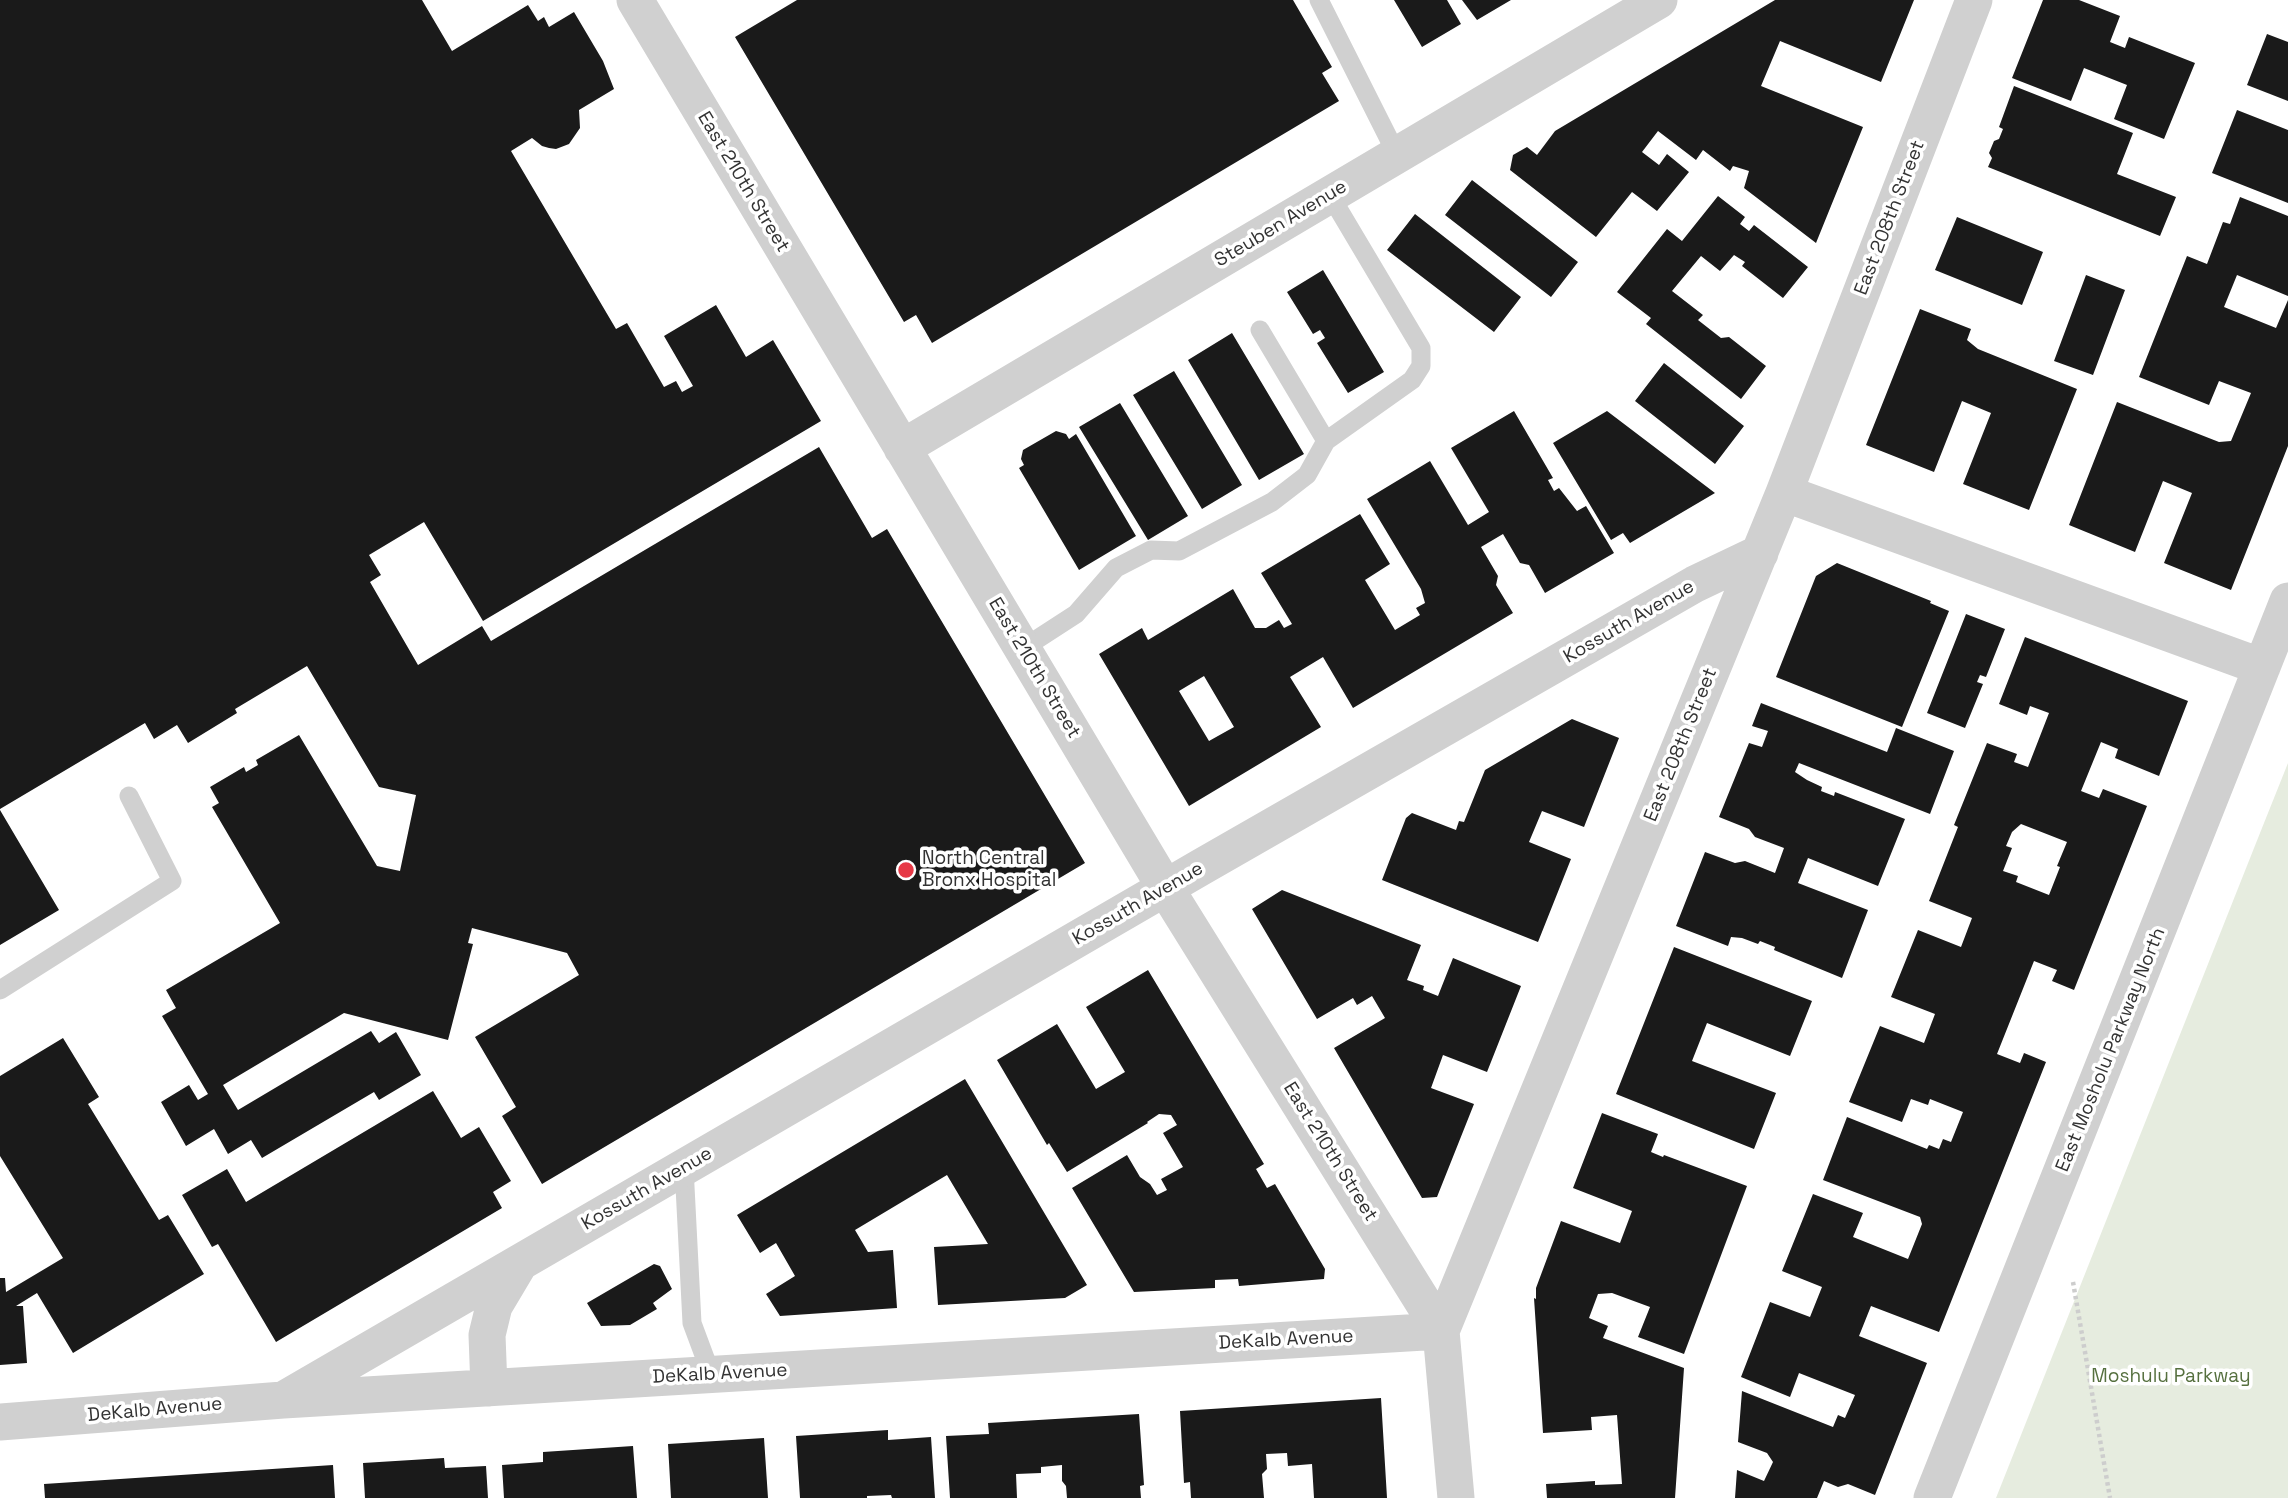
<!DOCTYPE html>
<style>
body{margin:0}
canvas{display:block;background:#fff}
</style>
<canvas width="2288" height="1498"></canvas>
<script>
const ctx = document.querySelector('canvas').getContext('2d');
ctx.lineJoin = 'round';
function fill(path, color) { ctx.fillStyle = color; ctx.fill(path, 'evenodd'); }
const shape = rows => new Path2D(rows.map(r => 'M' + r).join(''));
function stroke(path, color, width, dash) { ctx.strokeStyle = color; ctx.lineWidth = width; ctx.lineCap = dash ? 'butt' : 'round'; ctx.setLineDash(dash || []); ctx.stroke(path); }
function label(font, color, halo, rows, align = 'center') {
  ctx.font = font + ' "Space Grotesk",sans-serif'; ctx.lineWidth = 7; ctx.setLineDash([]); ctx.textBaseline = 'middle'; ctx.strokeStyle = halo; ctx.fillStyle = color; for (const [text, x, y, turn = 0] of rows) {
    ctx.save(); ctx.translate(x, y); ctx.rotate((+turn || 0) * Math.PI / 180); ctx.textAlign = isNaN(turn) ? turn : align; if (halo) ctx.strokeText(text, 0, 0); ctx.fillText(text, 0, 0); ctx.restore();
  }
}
fill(shape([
 [2288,763,2288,1498,1996,1498,2260,833]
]), '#e6ecdf');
fill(shape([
 [0,0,422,0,452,51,528,5,538,21,544,17,549,27,574,12,603,61,614,89,579,110,580,128,569,144,556,149,549,148,542,146,532,138,511,151,616,329,627,323,664,387,676,381,682,392,693,386,664,336,716,305,746,357,773,340,821,421,483,621,424,522,369,555,381,575,370,582,418,665,482,626,491,641,819,447,872,538,887,529,1085,863,542,1184,502,1116,516,1107,475,1037,579,975,567,953,472,928,468,943,473,944,448,1040,344,1013,223,1085,238,1110,371,1031,379,1043,396,1032,421,1075,379,1100,374,1092,262,1158,251,1140,228,1154,214,1129,186,1146,161,1102,189,1085,198,1100,208,1094,162,1016,176,1008,166,990,280,923,212,807,219,803,210,787,244,767,246,772,258,765,256,760,299,735,377,866,400,871,416,795,379,787,307,666,235,709,237,713,188,743,177,725,154,739,145,723,0,809],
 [797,0,1293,0,1332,67,1322,73,1339,101,932,343,916,315,904,322,735,37],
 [1394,0,1447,0,1461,24,1422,47],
 [1462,0,1511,0,1477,20],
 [1775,0,1914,0,1881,82,1780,41,1761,86,1863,127,1816,243,1744,188,1749,171,1733,166,1730,171,1703,150,1696,160,1658,131,1642,152,1659,165,1667,154,1689,172,1657,211,1632,192,1596,237,1510,170,1513,155,1527,147,1537,155,1555,131],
 [2043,0,2079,0,2120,16,2110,42,2125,48,2129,37,2195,63,2164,139,2114,119,2127,85,2084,68,2071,101,2012,78],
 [2267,34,2288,42,2288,101,2247,85],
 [2014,86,2133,133,2117,174,2176,197,2160,236,1988,167,1992,158,1989,153,1994,141,1999,139,2003,129,1999,127],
 [2237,110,2288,130,2288,203,2212,173],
 [1472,180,1578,262,1551,297,1445,215],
 [1718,196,1745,217,1740,224,1749,231,1754,225,1808,267,1783,298,1742,266,1745,262,1734,255,1720,271,1701,256,1672,291,1703,315,1698,320,1721,338,1729,337,1766,366,1741,399,1646,324,1651,318,1617,292,1667,229,1682,241],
 [2240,197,2288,216,2288,296,2237,275,2224,307,2276,328,2288,300,2288,446,2231,590,2164,563,2192,493,2163,481,2135,552,2069,525,2117,402,2219,442,2231,441,2251,393,2219,381,2209,405,2139,377,2187,256,2207,264,2223,222,2230,224],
 [1415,214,1521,297,1494,332,1387,250],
 [1957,217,2043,252,2022,305,1935,270],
 [1323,270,1384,372,1348,393,1317,343,1325,338,1320,330,1313,334,1287,292],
 [2086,275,2125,290,2093,375,2054,361],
 [1920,309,1971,329,1967,340,1978,349,2077,389,2029,510,1963,484,1991,413,1962,401,1934,472,1866,445],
 [1232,333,1304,454,1259,480,1188,360],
 [1664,363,1744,426,1715,464,1635,401],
 [1174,371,1242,485,1202,509,1133,395],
 [1120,403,1188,516,1148,540,1079,427],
 [1514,411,1553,478,1548,480,1554,491,1559,488,1577,511,1586,506,1614,553,1545,593,1529,565,1520,563,1503,534,1481,547,1498,576,1496,585,1513,613,1353,708,1323,657,1290,677,1321,727,1189,806,1099,654,1142,628,1148,640,1233,589,1255,628,1266,628,1279,620,1284,628,1292,624,1261,573,1360,514,1390,564,1365,580,1395,630,1420,615,1416,608,1425,603,1421,589,1367,499,1430,461,1468,525,1489,512,1451,448],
 [1204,676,1234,727,1209,741,1179,691],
 [1607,411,1715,493,1630,543,1623,533,1611,540,1553,443],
 [1056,431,1066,434,1069,439,1076,434,1136,536,1079,570,1019,468,1024,465,1021,459,1023,450],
 [1837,563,1931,601,1930,603,1949,611,1902,727,1776,677,1816,576],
 [1966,614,2005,629,1986,677,1980,675,1977,682,1983,684,1965,728,1927,713],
 [2025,637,2188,701,2159,776,2115,758,2118,749,2101,742,2081,791,2099,798,2103,789,2147,806,2074,990,2052,981,2057,970,2034,961,1997,1054,2020,1063,2024,1053,2046,1062,1939,1332,1871,1306,1859,1336,1927,1363,1875,1495,1848,1484,1838,1487,1824,1481,1817,1498,1735,1498,1737,1470,1764,1481,1773,1462,1767,1453,1738,1442,1742,1391,1833,1427,1838,1415,1845,1418,1855,1395,1799,1373,1790,1397,1741,1377,1770,1302,1810,1317,1822,1287,1782,1271,1813,1194,1863,1213,1853,1237,1908,1259,1922,1224,1920,1217,1823,1180,1847,1117,1927,1149,1929,1145,1939,1149,1943,1139,1951,1142,1963,1112,1930,1099,1928,1105,1911,1099,1902,1122,1849,1102,1880,1026,1924,1043,1935,1014,1891,997,1918,930,1961,947,1972,918,1929,901,1958,827,1954,825,1987,743,2017,754,2014,762,2028,767,2049,713,2030,706,2027,715,1999,704],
 [2021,824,2067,842,2057,866,2060,867,2049,895,2016,882,2018,876,2003,871,2012,848,2006,846,2012,832],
 [1761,703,1887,752,1896,728,1954,751,1930,814,1799,763,1795,772,1807,780,1822,787,1821,791,1834,796,1835,792,1905,819,1878,886,1808,858,1798,883,1868,910,1842,978,1774,950,1775,947,1760,941,1758,944,1742,938,1731,937,1728,946,1676,926,1705,852,1735,863,1745,861,1775,873,1784,848,1755,837,1749,829,1719,817,1749,743,1762,747,1768,731,1752,726],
 [1572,719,1619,738,1584,827,1542,811,1529,842,1571,859,1538,942,1382,880,1406,818,1412,813,1456,830,1459,821,1464,822,1485,770],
 [0,810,59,910,0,945],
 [1282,890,1421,945,1407,980,1424,986,1423,990,1438,996,1453,958,1521,986,1487,1072,1443,1055,1431,1088,1474,1104,1437,1197,1422,1198,1334,1048,1385,1018,1372,996,1357,1005,1353,998,1317,1019,1252,909],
 [1674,947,1812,1001,1790,1056,1707,1023,1692,1061,1776,1093,1754,1149,1616,1094],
 [1148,970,1264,1164,1256,1169,1267,1188,1275,1184,1325,1269,1324,1279,1239,1286,1238,1279,1215,1280,1215,1288,1134,1292,1072,1188,1127,1155,1140,1177,1150,1184,1157,1195,1167,1190,1161,1179,1183,1167,1163,1133,1177,1125,1171,1115,1159,1114,1147,1122,1148,1123,1067,1172,1049,1143,1047,1145,997,1060,1057,1024,1096,1089,1125,1072,1086,1007],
 [63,1038,99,1097,88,1104,159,1220,168,1215,204,1274,73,1353,37,1293,16,1306,23,1306,27,1363,0,1365,0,1278,5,1278,6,1292,63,1258,0,1156,0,1076],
 [965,1079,1087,1285,1065,1298,938,1305,934,1247,988,1244,947,1175,855,1230,868,1252,893,1250,897,1308,780,1316,766,1294,795,1276,776,1243,760,1253,737,1215],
 [433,1091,461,1138,479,1127,511,1181,493,1192,502,1208,276,1342,218,1244,212,1247,182,1195,227,1169,246,1202],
 [1602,1113,1658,1134,1651,1152,1663,1157,1664,1155,1747,1186,1684,1354,1638,1337,1650,1307,1612,1293,1598,1294,1589,1318,1608,1326,1603,1338,1684,1368,1675,1498,1547,1498,1546,1484,1595,1481,1595,1485,1622,1484,1617,1415,1591,1417,1592,1430,1543,1433,1534,1298,1536,1299,1536,1288,1561,1221,1620,1243,1632,1211,1573,1188],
 [654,1264,660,1266,672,1289,653,1303,657,1309,630,1325,601,1326,587,1303],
 [1381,1398,1387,1498,1314,1498,1312,1464,1288,1466,1287,1453,1266,1454,1267,1469,1262,1474,1264,1498,1191,1498,1190,1482,1184,1483,1180,1411],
 [1139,1414,1144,1485,1140,1486,1141,1498,1067,1498,1066,1486,1062,1481,1062,1465,1041,1467,1041,1473,1016,1474,1017,1498,950,1498,946,1436,989,1434,988,1423],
 [888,1430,888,1440,931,1437,935,1498,892,1498,891,1495,867,1496,867,1498,800,1498,796,1436],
 [764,1438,768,1498,671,1498,668,1444],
 [633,1446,637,1498,504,1498,502,1465,543,1462,543,1452],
 [444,1458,445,1468,486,1466,488,1498,365,1498,363,1463],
 [333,1465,335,1498,45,1498,44,1484]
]), '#1a1a1a');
stroke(shape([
 [2073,1282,2110,1498]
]), '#cdcdcd', 4.5, [3.5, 3.5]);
stroke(shape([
 [1319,0,1397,155],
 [1260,330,1326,441],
 [1022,649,1076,614,1116,568,1151,550,1179,551,1272,502,1307,475,1326,441,1412,380,1421,366,1421,348,1330,195],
 [0,990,172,881,129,796],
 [684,1167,692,1323,711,1374]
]), '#d0d0d0', 19);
stroke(shape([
 [635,0,1166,889,1441,1331],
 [902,448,1659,0],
 [1784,493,2262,667],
 [489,1388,487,1335,494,1306,519,1264],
 [283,1400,1203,866,1695,584,1760,553],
 [0,1422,283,1400,1441,1331],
 [1456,1498,1441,1331,1784,493,1974,0],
 [1932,1498,2288,601]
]), '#d0d0d0', 37);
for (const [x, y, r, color] of [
 [906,870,9,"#e63946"]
]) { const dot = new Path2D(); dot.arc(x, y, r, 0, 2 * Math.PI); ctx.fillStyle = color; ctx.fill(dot); stroke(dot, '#fff', 2.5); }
label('19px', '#333', '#fff', [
 ["East 210th Street",743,182,59],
 ["East 208th Street",1890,218,-69],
 ["Steuben Avenue",1281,224,-31],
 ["Kossuth Avenue",1629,622,-30],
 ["East 210th Street",1034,668,59],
 ["East 208th Street",1681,745,-68],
 ["Kossuth Avenue",1138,904,-30],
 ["East Mosholu Parkway North",2111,1050,-68],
 ["East 210th Street",1330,1152,58],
 ["Kossuth Avenue",647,1189,-30],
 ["DeKalb Avenue",1286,1340,-3],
 ["DeKalb Avenue",720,1374,-3],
 ["DeKalb Avenue",155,1410,-5]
]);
label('19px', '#333', '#fff', [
 ["North Central",922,859],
 ["Bronx Hospital",922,881]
], 'left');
label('19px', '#56703f', '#fff', [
 ["Moshulu Parkway",2171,1377]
]);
</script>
